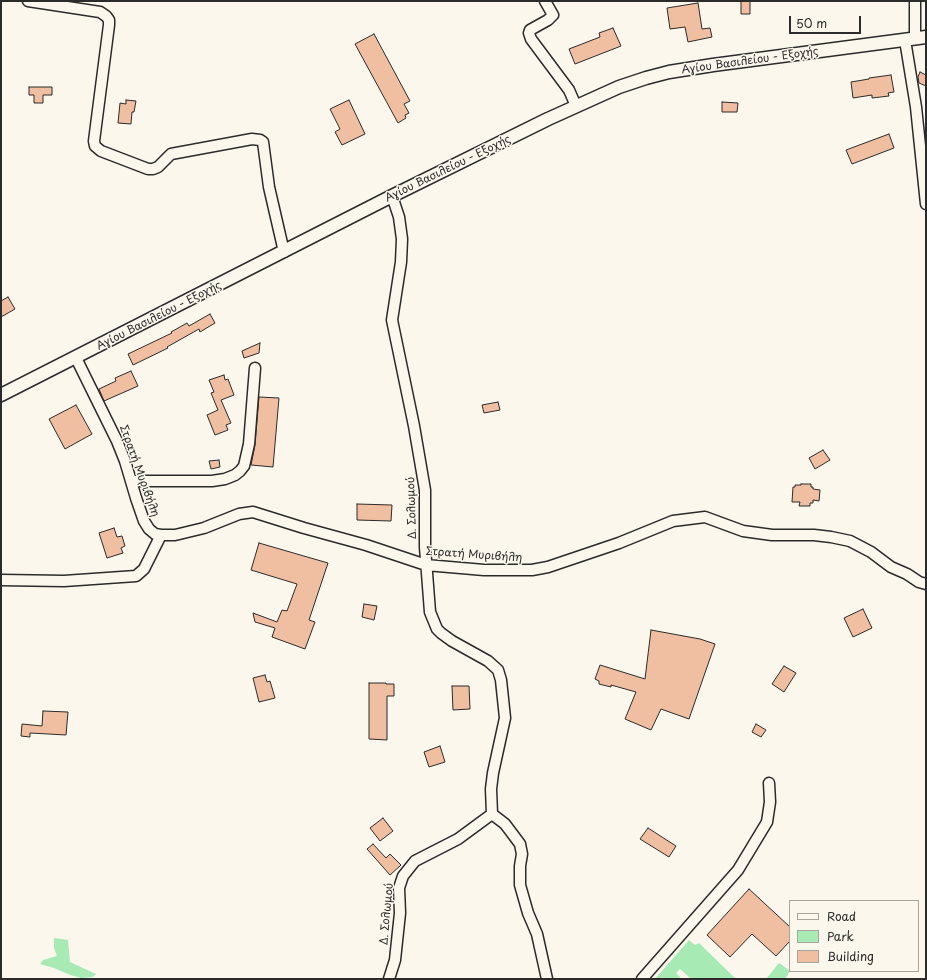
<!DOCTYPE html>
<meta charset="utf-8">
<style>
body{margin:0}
#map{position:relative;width:927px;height:980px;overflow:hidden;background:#fbf7ec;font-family:"Playpen Sans",sans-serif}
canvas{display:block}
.frame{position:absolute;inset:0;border:2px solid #2b2b2b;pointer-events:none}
.legend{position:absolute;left:789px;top:900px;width:130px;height:72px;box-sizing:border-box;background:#fbf7ec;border:1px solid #a8a59f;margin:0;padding:5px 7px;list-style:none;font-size:12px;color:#2b2b2b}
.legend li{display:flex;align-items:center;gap:8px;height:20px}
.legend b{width:20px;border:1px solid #a8a59f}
.scale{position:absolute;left:789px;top:16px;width:72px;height:18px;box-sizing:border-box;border:2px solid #2b2b2b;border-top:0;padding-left:5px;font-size:12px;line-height:14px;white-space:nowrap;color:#2b2b2b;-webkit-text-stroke:3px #fbf7ec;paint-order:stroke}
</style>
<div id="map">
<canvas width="927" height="980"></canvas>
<div class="frame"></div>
<ul class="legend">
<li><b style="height:5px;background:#fbf7ec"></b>Road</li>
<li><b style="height:11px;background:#a7eab4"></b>Park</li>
<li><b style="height:11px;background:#f0bea1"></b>Building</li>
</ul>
<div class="scale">50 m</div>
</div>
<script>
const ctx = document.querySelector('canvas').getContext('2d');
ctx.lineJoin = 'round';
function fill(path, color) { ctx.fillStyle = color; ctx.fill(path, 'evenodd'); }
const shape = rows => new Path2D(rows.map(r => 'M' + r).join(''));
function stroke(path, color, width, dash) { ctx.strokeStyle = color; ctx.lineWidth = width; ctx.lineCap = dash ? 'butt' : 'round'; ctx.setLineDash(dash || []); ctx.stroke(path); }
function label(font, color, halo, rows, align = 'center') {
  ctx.font = font + ' "Playpen Sans",sans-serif'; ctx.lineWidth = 3; ctx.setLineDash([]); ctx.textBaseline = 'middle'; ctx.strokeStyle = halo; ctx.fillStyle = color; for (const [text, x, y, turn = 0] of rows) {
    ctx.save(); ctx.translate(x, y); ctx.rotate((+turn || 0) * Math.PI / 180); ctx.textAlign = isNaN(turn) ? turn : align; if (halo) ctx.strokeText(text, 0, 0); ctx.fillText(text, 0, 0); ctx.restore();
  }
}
fill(shape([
 [54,938,68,940,70,962,96,974,93,977,81,978,70,975,54,968,40,964,43,960,57,956,54,948],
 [689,940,695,945,699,943,736,979,691,979,680,969,676,973,682,979,655,979],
 [779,963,789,970,789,973,785,979,766,979]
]), '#a7eab4');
const building = shape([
 [741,1,750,1,750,14,741,14,741,1],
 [698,3,702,29,710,28,712,37,688,42,685,27,670,29,667,8,698,3],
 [613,28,621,46,575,64,569,49,600,37,599,33,613,28],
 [374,34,410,101,404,104,409,113,405,115,406,118,398,123,355,44,374,34],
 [920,72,926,75,926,86,919,83,918,77,920,72],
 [891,75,894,92,888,93,889,96,872,98,872,95,853,98,851,82,869,79,869,78,891,75],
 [29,87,52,87,52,95,43,95,43,103,34,103,34,95,29,95,29,87],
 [126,100,136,101,134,112,132,112,131,124,118,123,120,103,126,104,126,100],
 [349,100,365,134,342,145,335,132,340,129,330,109,349,100],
 [722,102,738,103,737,112,722,112,722,102],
 [889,134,894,148,852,164,846,150,889,134],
 [8,297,15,309,1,317,1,301,8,297],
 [210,314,215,323,200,332,199,329,167,347,168,348,133,365,128,354,172,333,171,332,187,323,189,326,210,314],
 [260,343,259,353,244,358,242,351,260,343],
 [131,371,138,386,104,401,99,389,116,381,115,378,131,371],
 [224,375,225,380,228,379,234,395,221,400,231,423,226,425,228,430,215,435,207,415,218,410,211,393,214,392,209,380,224,375],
 [259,397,279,398,273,467,251,465,255,445,259,397],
 [498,402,500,410,484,413,482,405,498,402],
 [76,405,92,434,65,449,49,419,76,405],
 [823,450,830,460,815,469,809,458,823,450],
 [219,460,220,467,211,469,209,461,219,460],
 [801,484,811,484,811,487,813,487,813,489,820,490,819,501,813,500,813,503,810,503,810,506,799,506,800,502,792,502,793,487,795,487,795,485,801,485,801,484],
 [357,504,392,505,391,521,357,520,357,504],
 [114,528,117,537,122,536,125,546,121,548,123,553,107,558,99,533,114,528],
 [259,543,328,563,309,620,315,622,305,649,272,637,275,628,255,622,253,613,277,622,282,610,287,611,297,584,251,570,259,543],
 [364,604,377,606,374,620,362,617,364,604],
 [863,609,872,628,853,637,844,618,863,609],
 [651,630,700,639,715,644,689,719,661,709,651,730,625,719,636,692,611,685,611,687,599,684,599,681,595,679,600,665,645,679,651,630],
 [784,666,796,673,784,692,772,684,784,666],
 [265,675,267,682,270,681,275,698,259,702,253,678,265,675],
 [369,683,386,683,386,684,394,684,394,696,387,696,387,740,369,739,369,683],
 [452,686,469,686,470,709,453,710,452,686],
 [43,711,68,712,66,735,30,733,30,737,21,736,22,724,42,726,43,711],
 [756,724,766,730,761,737,752,732,756,724],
 [440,746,445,762,429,767,424,752,440,746],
 [383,818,393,831,380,841,370,828,383,818],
 [648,828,676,846,669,857,640,839,648,828],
 [373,844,386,858,390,854,401,865,390,875,367,849,373,844],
 [749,889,790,927,790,941,776,956,752,934,730,957,707,935,749,889]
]);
fill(building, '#f0bea1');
stroke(building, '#2b2b2b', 1);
const minor = shape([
 [28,1,100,12,106,16,109,20,109,25,94,141,95,146,101,151,148,169,153,169,158,167,171,154,252,139,260,140,263,142,269,187,284,252],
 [545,1,553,15,548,20,530,30,529,33,531,39,569,90,576,106],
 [915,1,915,38],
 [905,40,916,107,926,204],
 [76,358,117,441,125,461,136,498,144,521,149,529,155,534,161,535,175,535,204,528,239,514,253,512,304,528,366,545,426,565,484,570,532,570,548,567,619,543,673,521,705,517,743,531,772,535,814,535,831,537,850,541,871,552,891,567,907,574,919,582,926,584],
 [132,481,212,481,225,479,235,475,240,471,244,466,249,444,255,368],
 [1,580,64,581,136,576,144,569,161,535],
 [492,814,505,824,520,844,522,854,520,866,520,885,528,913,537,934,547,979],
 [389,979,395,960,400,913,399,888,403,876,415,861,458,839,492,814,491,789,493,773,505,718,501,680,498,670,488,661,452,641,441,633,437,629,430,612,425,547,425,490,414,426,392,320,401,262,402,239,399,217,392,196],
 [642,979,738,870,767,822,770,802,769,783]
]);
const major = shape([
 [1,395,392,196,548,119,619,87,646,78,669,72,713,65,926,37]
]);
stroke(minor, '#2b2b2b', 13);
stroke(major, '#2b2b2b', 15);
stroke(minor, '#fbf7ec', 10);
stroke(major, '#fbf7ec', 12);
label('11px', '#2b2b2b', '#fbf7ec', [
 ["Αγίου Βασιλείου - Εξοχής",750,61,-8],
 ["Αγίου Βασιλείου - Εξοχής",448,169,-26],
 ["Αγίου Βασιλείου - Εξοχής",159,316,-27],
 ["Στρατή Μυριβήλη",139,471,70],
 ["Δ. Σολωμού",412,508,-92],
 ["Στρατή Μυριβήλη",474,555,4],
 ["Δ. Σολωμού",387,914,-85]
]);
</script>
